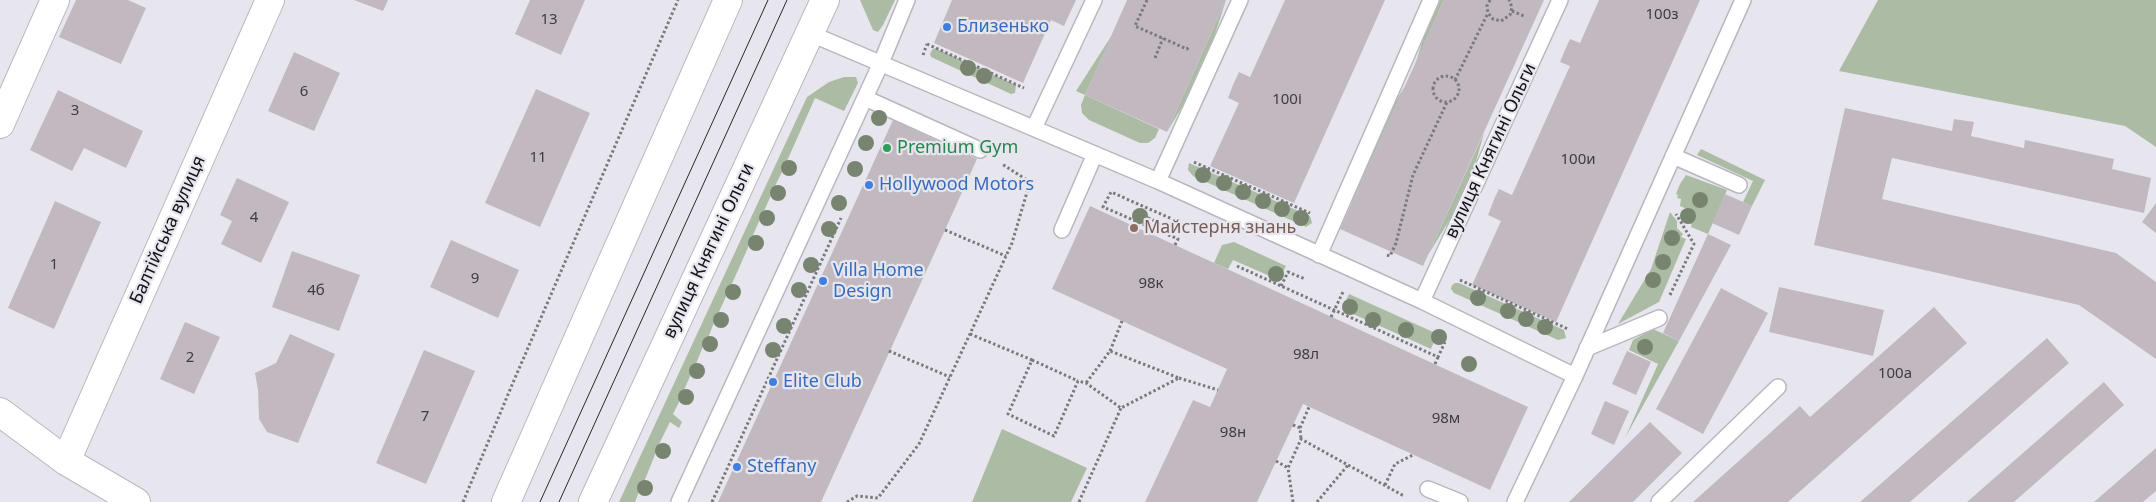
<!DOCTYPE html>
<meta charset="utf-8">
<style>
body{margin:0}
canvas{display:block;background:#e7e6ef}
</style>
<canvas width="2156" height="502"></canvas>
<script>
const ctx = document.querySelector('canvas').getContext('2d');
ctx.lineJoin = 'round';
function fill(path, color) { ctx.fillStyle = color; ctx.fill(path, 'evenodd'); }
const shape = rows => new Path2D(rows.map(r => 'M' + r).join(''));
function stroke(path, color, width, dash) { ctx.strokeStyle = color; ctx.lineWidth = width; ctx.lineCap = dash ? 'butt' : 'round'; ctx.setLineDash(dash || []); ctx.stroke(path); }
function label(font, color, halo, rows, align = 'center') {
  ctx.font = font + ' "Noto Sans",sans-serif'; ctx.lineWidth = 4.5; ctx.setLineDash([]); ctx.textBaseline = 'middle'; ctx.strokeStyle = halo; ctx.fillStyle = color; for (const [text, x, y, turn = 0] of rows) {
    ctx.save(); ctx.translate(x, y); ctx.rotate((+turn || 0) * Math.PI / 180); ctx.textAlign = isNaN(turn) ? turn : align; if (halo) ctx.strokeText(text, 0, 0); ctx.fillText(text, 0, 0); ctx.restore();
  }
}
fill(shape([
 [860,0,895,0,883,25,878,32,873,30],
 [1226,0,1203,72,1167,132],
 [1435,0,1444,0,1416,62],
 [1878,0,2156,0,2156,147,2125,126,1839,71],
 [1112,35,1085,95,1159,129,1155,138,1148,143,1140,143,1089,120,1082,113,1081,105,1085,95,1076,91],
 [935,48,1016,85,1015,93,1011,94,931,57,930,54,932,50],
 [844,77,856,77,858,83,844,111,815,98,787,161,795,169,792,176,784,168,775,186,783,194,779,200,772,193,764,211,772,218,769,224,761,217,753,235,761,243,758,250,750,243,731,286,739,292,736,299,728,292,719,312,727,321,723,328,715,320,708,338,716,345,712,352,704,344,696,364,704,371,700,379,692,372,684,390,692,398,689,405,681,398,673,414,682,422,679,428,670,422,659,444,668,450,665,457,656,452,644,482,651,489,648,495,640,489,635,502,619,502,807,97,829,82],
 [1405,86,1351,205,1369,145],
 [1484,133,1468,190,1428,255],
 [1701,149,1765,180,1752,206,1743,202,1753,181,1697,155],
 [1189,163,1310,216,1312,223,1306,227,1193,176,1188,170],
 [1686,175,1727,190,1708,234,1691,227,1692,225,1689,223,1694,212,1680,206,1681,199,1677,198,1678,195,1676,194,1680,184],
 [1670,212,1677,221,1677,228,1683,234,1681,237,1686,239,1659,302,1618,324,1651,269],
 [1234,242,1286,266,1279,280,1233,260,1228,269,1214,263,1222,245],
 [1455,283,1459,283,1564,330,1566,338,1558,340,1454,293,1451,289,1452,285],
 [1349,294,1442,336,1440,341,1435,339,1431,349,1342,309],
 [1653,329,1679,341,1625,438,1658,364,1629,350,1633,340],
 [1002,429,1087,468,1071,502,972,502]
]), '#acbba3');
fill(shape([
 [76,0,128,0,146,8,121,64,59,37],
 [354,0,388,0,383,11],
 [530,0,585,0,561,55,515,34],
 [952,0,1076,0,1064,26,1051,20,1023,83,934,43],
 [1127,0,1226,0,1167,132,1085,95],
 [1285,0,1385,0,1294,203,1210,166,1239,103,1228,98,1233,85,1239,72,1250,77],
 [1444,0,1544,0,1423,266,1340,229],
 [1599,0,1700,0,1556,322,1472,285,1501,221,1488,215,1495,197,1499,189,1512,195,1570,66,1560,62,1565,50,1570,39,1580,43],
 [294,52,340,73,314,131,268,111],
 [536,89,590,113,540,227,485,203],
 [58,90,143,131,126,168,84,148,72,171,30,150],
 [1845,108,1952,131,1954,119,1974,122,1971,136,2024,148,2025,140,2114,159,2112,169,2151,178,2144,213,1892,158,1882,199,2116,253,2156,282,2156,359,2079,305,1814,245],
 [893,120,977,159,945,230,821,502,718,502],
 [237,178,289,202,261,263,221,244,232,221,220,215],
 [1725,194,1752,206,1739,235,1712,223],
 [55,201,101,222,54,329,8,308],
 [2156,203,2156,233,2142,222],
 [1090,206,1528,407,1490,490,1303,404,1257,502,1145,502,1193,400,1210,407,1227,369,1052,289],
 [1708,234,1731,245,1679,341,1663,333],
 [451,240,519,270,498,318,430,287],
 [292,251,360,275,339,331,272,307],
 [1779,287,1884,310,1873,356,1769,332],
 [1721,288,1768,313,1703,434,1656,409],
 [1934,307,1967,343,1788,502,1693,502,1800,406,1810,417],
 [185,322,220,337,194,394,160,379],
 [290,334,335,354,298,443,267,432,259,419,258,390,255,373,276,363],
 [2047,338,2069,363,1910,502,1860,502],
 [424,350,475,371,426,484,376,463],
 [1627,351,1651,362,1636,395,1612,384],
 [2104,382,2124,405,2014,502,1967,502],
 [1605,401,1629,411,1614,445,1591,434],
 [1650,422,1682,453,1633,502,1569,502],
 [2156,448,2156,491,2143,502,2094,502]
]), '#c1b9bf');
const lane = shape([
 [809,33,1158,181,1422,301,1575,376,1743,0],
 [865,98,980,150],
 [1034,128,1094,0],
 [1673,156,1739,185],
 [1158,181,1240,0],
 [1062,230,1095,154],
 [1319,255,1431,0],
 [1422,301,1560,0],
 [1587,348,1659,318],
 [1428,489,1460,502],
 [679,502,881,63,907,0],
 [1515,502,1575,376],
 [1659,502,1778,387]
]);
const street = shape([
 [0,124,55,0],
 [0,412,66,461,136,502],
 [66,461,270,0]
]);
const secondary = shape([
 [506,502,728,0],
 [593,502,825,0]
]);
stroke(lane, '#b8b7bf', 18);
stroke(street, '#b8b7bf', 30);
stroke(secondary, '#b8b7bf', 30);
stroke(shape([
 [1147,0,1135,26,1187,49,1189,46],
 [1490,0,1487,6,1488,13,1493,19,1501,21,1510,15,1512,7,1509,0],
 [1512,11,1524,16],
 [927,44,1024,88],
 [923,55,927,44],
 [1155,58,1163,38],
 '1433 89a13 13 0 1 1 26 0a13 13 0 1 1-26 0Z',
 [1455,80,1488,13],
 [1194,162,1310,213],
 [1145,225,1103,207,1111,192,1181,223],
 [945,230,1006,256],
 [1175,245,1178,239,1145,225,1148,218,1178,231,1181,222],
 [1387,255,1390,256,1396,243,1413,175,1447,102],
 [1237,266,1438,357,1445,342],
 [1460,280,1568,329],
 [1281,286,1288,272,1305,279],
 [1670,295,1694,244,1676,214],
 [1331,317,1343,292],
 [970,334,1032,360,1008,414,1054,436,1078,381,1086,383,1121,408,1179,378,1110,351,1086,383],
 [889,351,950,377],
 [1110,351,1122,321],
 [1032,360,1078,381],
 [1435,364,1438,357],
 [1179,378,1218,390],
 [1293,425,1300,428,1301,439],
 [1300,428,1309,407],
 [1276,461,1288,468],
 [1385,485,1395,464,1413,455],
 [463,502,512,385,678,0],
 [712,502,841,218],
 [847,502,857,496,878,498,919,444,1006,256,1012,243,1030,182,1002,164],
 [1079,502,1121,408],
 [1293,502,1288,468,1301,439,1404,496],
 [1317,502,1348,465]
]), '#7a797f', 3, [2.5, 2.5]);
stroke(lane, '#fff', 15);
stroke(street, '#fff', 28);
stroke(secondary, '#fff', 28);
stroke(shape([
 [540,502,768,0],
 [559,502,787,0]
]), '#28282c', 1);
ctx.fillStyle = '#77846f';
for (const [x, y] of [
 [968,68],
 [984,76],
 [879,118],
 [866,143],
 [789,168],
 [855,169],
 [1203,175],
 [1224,183],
 [1243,192],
 [778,193],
 [1700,200],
 [1263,201],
 [839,203],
 [1282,209],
 [1140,216],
 [1688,216],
 [767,218],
 [1301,218],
 [829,229],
 [1672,238],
 [756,243],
 [1663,262],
 [811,265],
 [1276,274],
 [1653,280],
 [799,290],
 [733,292],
 [1478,298],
 [1350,307],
 [1508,311],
 [1526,319],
 [721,320],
 [1373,320],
 [784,326],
 [1545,327],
 [1406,330],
 [1439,337],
 [710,344],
 [1645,347],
 [773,350],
 [1469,364],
 [697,371],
 [686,397],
 [663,451],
 [645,488]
]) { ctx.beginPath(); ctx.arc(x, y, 8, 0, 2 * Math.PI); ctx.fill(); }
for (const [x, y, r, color] of [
 [947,27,5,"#3f7fe0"],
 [887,148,5,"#2e9e5b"],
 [869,185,5,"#3f7fe0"],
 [1134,228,5,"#8d6e63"],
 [823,281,5,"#3f7fe0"],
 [773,382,5,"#3f7fe0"],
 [737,467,5,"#3f7fe0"]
]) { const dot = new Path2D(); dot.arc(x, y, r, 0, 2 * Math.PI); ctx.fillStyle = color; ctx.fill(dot); stroke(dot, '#e7e6ef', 2); }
label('15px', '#3e3c40', null, [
 ["100з",1662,15],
 ["13",549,20],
 ["6",304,92],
 ["100і",1287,100],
 ["3",75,111],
 ["11",538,158],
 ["100и",1578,160],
 ["4",254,218],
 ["1",54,265],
 ["9",475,279],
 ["98к",1151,284],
 ["4б",316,291],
 ["98л",1306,355],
 ["2",190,358],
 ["100а",1895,374],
 ["7",425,417],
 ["98м",1446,419],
 ["98н",1233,433]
]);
label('18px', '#366cbe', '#e7e6ef', [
 ["Близенько",957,27],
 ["Hollywood Motors",879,185],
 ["Villa Home",833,271],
 ["Design",833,292],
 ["Elite Club",783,382],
 ["Steffany",747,467]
], 'left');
label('18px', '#27864d', '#e7e6ef', [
 ["Premium Gym",897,148]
], 'left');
label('18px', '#121215', '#e7e6ef', [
 ["вулиця Княгині Ольги",1491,151,-65],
 ["Балтійська вулиця",168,230,-66],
 ["вулиця Княгині Ольги",709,251,-65]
]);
label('18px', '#785e54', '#e7e6ef', [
 ["Майстерня знань",1144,228]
], 'left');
</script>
